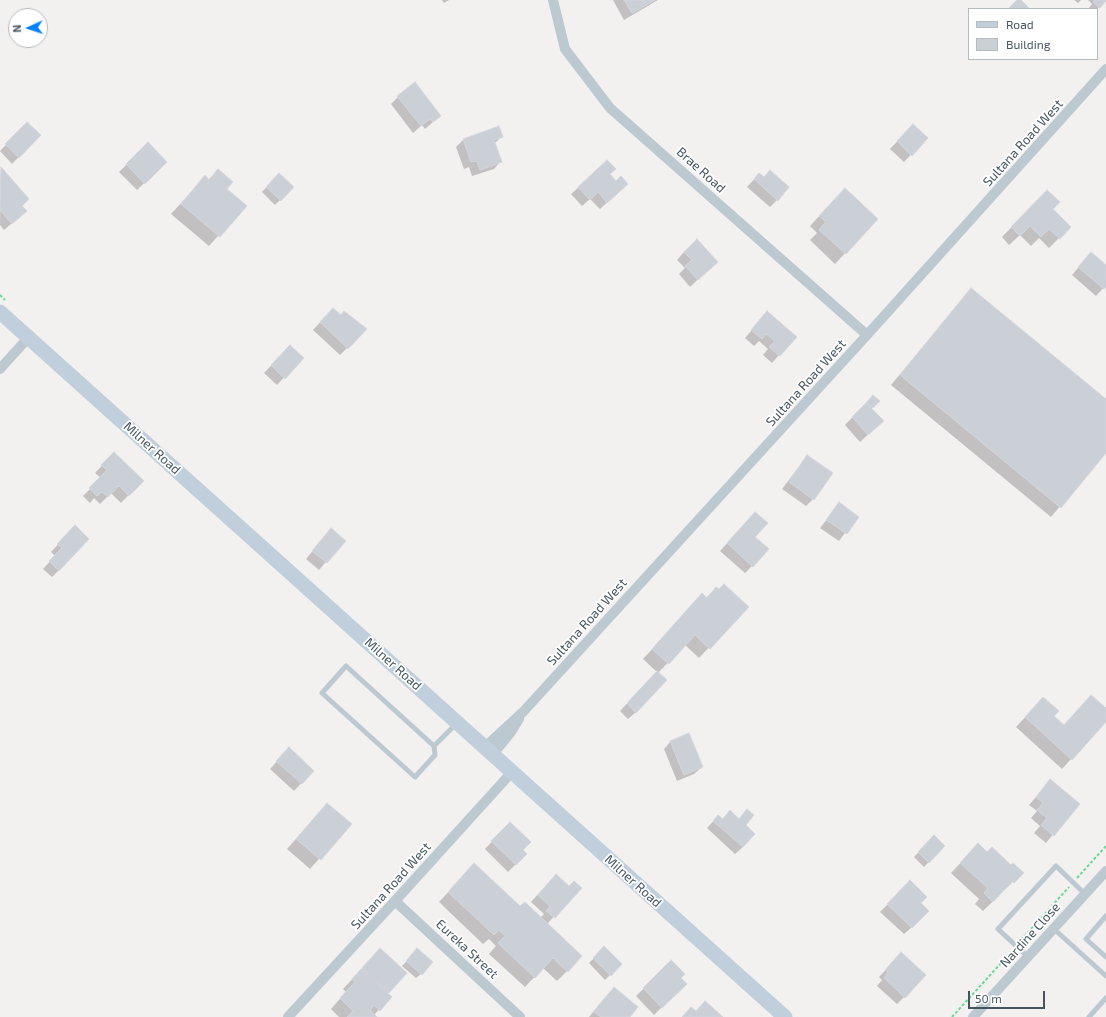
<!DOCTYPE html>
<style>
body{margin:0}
#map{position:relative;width:1106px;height:1017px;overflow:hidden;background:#f3f0f0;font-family:"Exo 2",sans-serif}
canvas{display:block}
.legend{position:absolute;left:968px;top:8px;width:130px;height:52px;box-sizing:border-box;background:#fff;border:1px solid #b5bbbf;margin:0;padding:5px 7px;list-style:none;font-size:12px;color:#455560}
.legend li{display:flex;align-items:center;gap:8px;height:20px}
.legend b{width:20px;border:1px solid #b5bbbf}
.north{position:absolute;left:8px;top:8px;width:40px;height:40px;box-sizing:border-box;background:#fff;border:1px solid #b5bbbf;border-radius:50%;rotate:267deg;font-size:11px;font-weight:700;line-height:16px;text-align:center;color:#455560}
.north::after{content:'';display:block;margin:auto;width:14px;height:18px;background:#0382f9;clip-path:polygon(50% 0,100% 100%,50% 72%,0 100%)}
.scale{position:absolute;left:968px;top:991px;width:77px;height:18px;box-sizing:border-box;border:2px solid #455560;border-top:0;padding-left:5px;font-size:12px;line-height:14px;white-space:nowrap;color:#455560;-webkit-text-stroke:3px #fff;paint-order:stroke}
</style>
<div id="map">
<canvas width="1106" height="1017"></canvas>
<ul class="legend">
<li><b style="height:5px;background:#c0cfdb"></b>Road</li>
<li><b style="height:11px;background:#cbd0d6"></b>Building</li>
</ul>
<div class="north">N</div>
<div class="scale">50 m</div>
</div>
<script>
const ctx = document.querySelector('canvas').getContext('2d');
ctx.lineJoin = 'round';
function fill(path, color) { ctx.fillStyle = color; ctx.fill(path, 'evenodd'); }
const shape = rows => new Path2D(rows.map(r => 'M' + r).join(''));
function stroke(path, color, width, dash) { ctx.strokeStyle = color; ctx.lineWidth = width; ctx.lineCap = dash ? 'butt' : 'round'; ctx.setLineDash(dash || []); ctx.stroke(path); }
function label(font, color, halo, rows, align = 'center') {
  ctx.font = font + ' "Exo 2",sans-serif'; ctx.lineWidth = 3.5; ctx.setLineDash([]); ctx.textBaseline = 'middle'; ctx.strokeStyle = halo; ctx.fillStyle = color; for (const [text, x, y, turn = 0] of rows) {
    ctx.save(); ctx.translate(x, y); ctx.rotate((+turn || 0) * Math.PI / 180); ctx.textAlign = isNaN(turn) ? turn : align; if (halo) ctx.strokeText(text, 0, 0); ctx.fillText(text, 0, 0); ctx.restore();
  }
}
fill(shape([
 [442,0,449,0,444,3],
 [613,0,658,0,624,20],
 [1074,0,1081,0,1078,3],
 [1088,0,1106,0,1097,9,1088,9,1092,4],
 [398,97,440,116,425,129,422,125,413,133,391,104],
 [27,123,40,135,12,164,0,151],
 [913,125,927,138,904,162,890,149],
 [501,137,495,143,501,161,494,169,472,176,469,167,464,169,456,147,463,140],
 [148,144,166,162,137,190,119,172],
 [1,168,28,199,21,206,18,218,4,230,0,225],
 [218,170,226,189,245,206,209,246,171,214,205,177,208,180],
 [279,174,293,187,275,205,262,192],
 [609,174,620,191,600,209,590,199,582,206,571,194,579,187],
 [759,174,777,200,770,207,747,187],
 [1047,191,1052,209,1070,227,1049,248,1039,238,1031,246,1020,235,1009,245,1002,237],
 [835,199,877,219,835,264,810,240,817,233,810,226],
 [684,252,709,269,690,287,679,274,685,268,677,260],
 [1084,261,1106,266,1106,285,1096,296,1072,275],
 [971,289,1106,400,1106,452,1051,517,891,385],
 [767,313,795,337,772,363,763,355,768,349,759,341,754,346,745,338],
 [326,316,347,348,340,355,313,330],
 [290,346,302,358,277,385,264,373],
 [873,396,879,401,871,409,883,421,860,442,845,425],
 [114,453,142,481,121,503,111,493,100,504,94,498,90,503,83,496,101,478,95,473],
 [807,456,813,499,806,506,782,489],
 [839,504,857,517,839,541,820,528],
 [748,520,754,537,752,566,745,573,720,551],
 [68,534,59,570,52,577,43,569,55,556,51,552],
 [324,537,344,541,319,570,306,559],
 [716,588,747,607,699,658,685,645,658,673,636,712,628,719,620,711,657,672,643,659,693,605,706,598],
 [1091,696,1106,710,1106,720,1062,769,1016,727,1043,698,1053,716,1063,726],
 [671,741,702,767,694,774,677,781,664,749],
 [282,756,313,771,294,791,270,769],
 [1050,781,1078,804,1046,843,1034,833,1040,826,1031,818,1037,811,1029,805],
 [327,804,350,824,310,869,287,849],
 [747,811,743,847,735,854,707,828,718,816,722,819,730,812,738,820],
 [510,823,521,850,526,854,508,872,485,849],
 [934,836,944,846,924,867,914,857],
 [987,853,1022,873,983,911,975,904,979,899,951,873,968,855],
 [464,875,540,918,544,914,531,902,548,883,581,888,547,924,567,971,557,981,543,968,525,987,489,954,496,946,489,939,483,944,439,902],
 [910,882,919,903,912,927,904,934,880,912],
 [604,948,621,964,605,980,589,963],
 [413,954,421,974,416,978,402,966],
 [373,957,406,973,387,994,391,997,374,1015,376,1017,339,1017,331,1009,346,992,343,989],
 [894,961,904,997,897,1004,877,986,882,980,879,977],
 [671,962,680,978,685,984,654,1015,636,996],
 [614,989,629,1017,589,1017,606,996]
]), '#0003');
const building = shape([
 [624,0,655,0,632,13,624,0],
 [1017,0,1021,0,1030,9,1008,9,1017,0],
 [1095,0,1106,0,1106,1,1100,8,1093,2,1095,0],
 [415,82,441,116,433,122,430,119,421,126,397,96,415,82],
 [27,122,41,135,19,158,5,144,27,122],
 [913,124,928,138,912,156,897,141,913,124],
 [499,126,503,137,494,140,502,162,480,170,477,161,471,162,463,139,499,126],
 [148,142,167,162,145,184,126,164,148,142],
 [607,160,616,169,610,174,616,181,621,176,628,184,607,203,598,192,590,200,578,187,607,160],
 [1,167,29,199,22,206,27,211,12,224,0,210,1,167],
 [218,169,233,182,227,189,247,206,220,237,181,204,205,175,209,180,218,169],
 [770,170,789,187,778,201,754,179,759,173,764,177,770,170],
 [279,173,294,187,281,201,266,187,279,173],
 [845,188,878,219,846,254,819,230,826,222,819,216,845,188],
 [1047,190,1060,202,1053,209,1071,227,1060,239,1049,229,1041,237,1030,226,1020,236,1011,227,1047,190],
 [697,239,718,262,698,280,685,266,692,260,684,252,697,239],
 [1091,252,1106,265,1106,287,1104,289,1078,267,1091,252],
 [971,288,1106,399,1106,453,1061,508,900,375,971,288],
 [333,308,341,315,344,311,367,329,348,349,320,322,333,308],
 [767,311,797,337,780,356,769,347,775,341,766,334,762,339,751,330,767,311],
 [290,345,304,358,285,379,271,365,290,345],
 [873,395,880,401,873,408,866,403,873,395],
 [866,403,884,421,868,435,852,417,866,403],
 [114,452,144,481,129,496,119,486,108,497,102,492,97,496,89,488,107,470,101,465,114,452],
 [807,455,833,473,814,500,789,482,807,455],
 [839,502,859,517,847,534,826,520,839,502],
 [755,512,768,523,755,537,769,549,753,567,727,543,755,512],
 [75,525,89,539,59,571,49,561,62,548,57,544,75,525],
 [331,528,346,541,327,563,312,551,331,528],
 [724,584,749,607,710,649,695,635,669,664,652,649,702,593,707,598,716,587,719,589,724,584],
 [657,671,667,680,636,713,627,703,657,671],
 [1091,695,1106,708,1106,722,1072,760,1025,717,1043,697,1059,711,1054,716,1064,725,1091,695],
 [689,733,703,767,684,775,670,741,689,733],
 [289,747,314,771,302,784,276,761,289,747],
 [1050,779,1080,804,1054,836,1041,825,1047,818,1037,810,1043,803,1036,797,1050,779],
 [327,803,352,824,321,860,296,839,327,803],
 [747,809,754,815,746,825,755,834,743,847,713,821,718,815,723,819,730,810,739,819,747,809],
 [510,822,531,842,523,850,527,854,516,865,491,841,510,822],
 [934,835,945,846,929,863,918,852,934,835],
 [978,843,987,852,992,847,1011,865,1013,863,1024,873,1014,883,1012,881,993,902,984,893,988,888,960,863,978,843],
 [474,863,520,906,525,902,582,956,568,972,553,958,535,978,498,943,505,936,499,930,494,935,448,892,474,863],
 [556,874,569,886,574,881,582,888,555,918,546,911,550,906,538,895,556,874],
 [910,880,927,897,921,903,929,911,912,928,887,904,910,880],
 [604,946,622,964,611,976,593,958,604,946],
 [380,948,407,973,389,993,362,968,380,948],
 [417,948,433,962,422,975,406,961,417,948],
 [901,952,926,975,905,998,884,978,888,972,885,970,901,952],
 [671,960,685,974,681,978,687,984,662,1008,643,988,671,960],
 [361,969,392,997,380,1011,374,1005,370,1010,377,1017,347,1017,353,1011,340,998,355,982,352,979,361,969],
 [614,987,638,1007,630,1017,601,1017,594,1012,614,987],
 [705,1001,723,1017,682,1017,691,1007,696,1011,705,1001]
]);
fill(building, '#cbd0d6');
stroke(building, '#d3d6dc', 1);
stroke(shape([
 [0,295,5,300],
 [1077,878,1106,846],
 [1021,940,1069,887],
 [952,1017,1012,951]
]), '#6dd79a', 2, [3, 2]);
stroke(shape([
 [434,746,435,755,415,777,322,693,346,666,434,746,456,724],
 [1106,916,1086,939,1106,957],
 [1054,929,1106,976],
 [1028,957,998,929,1056,866,1085,894],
 [1089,1017,1106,998]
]), '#bcc9d1', 5);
stroke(shape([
 [553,0,565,49,610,108,867,335],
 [0,369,28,338],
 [485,747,523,712,867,335,1106,69],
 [493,754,511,732,519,719],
 [395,901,520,1017],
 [288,1017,395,901,512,772],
 [973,1017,1106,871]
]), '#bcc9d1', 10);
stroke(shape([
 [0,312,785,1017]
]), '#c0cfdb', 15);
label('13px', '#455560', '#fff', [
 ["Sultana Road West",1023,143,-48],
 ["Brae Road",701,170,42],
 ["Sultana Road West",806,383,-48],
 ["Milner Road",152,448,42],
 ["Sultana Road West",587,622,-48],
 ["Milner Road",393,664,42],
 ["Milner Road",633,881,42],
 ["Sultana Road West",391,886,-48],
 ["Nardine Close",1030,935,-48],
 ["Eureka Street",467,949,43]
]);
</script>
